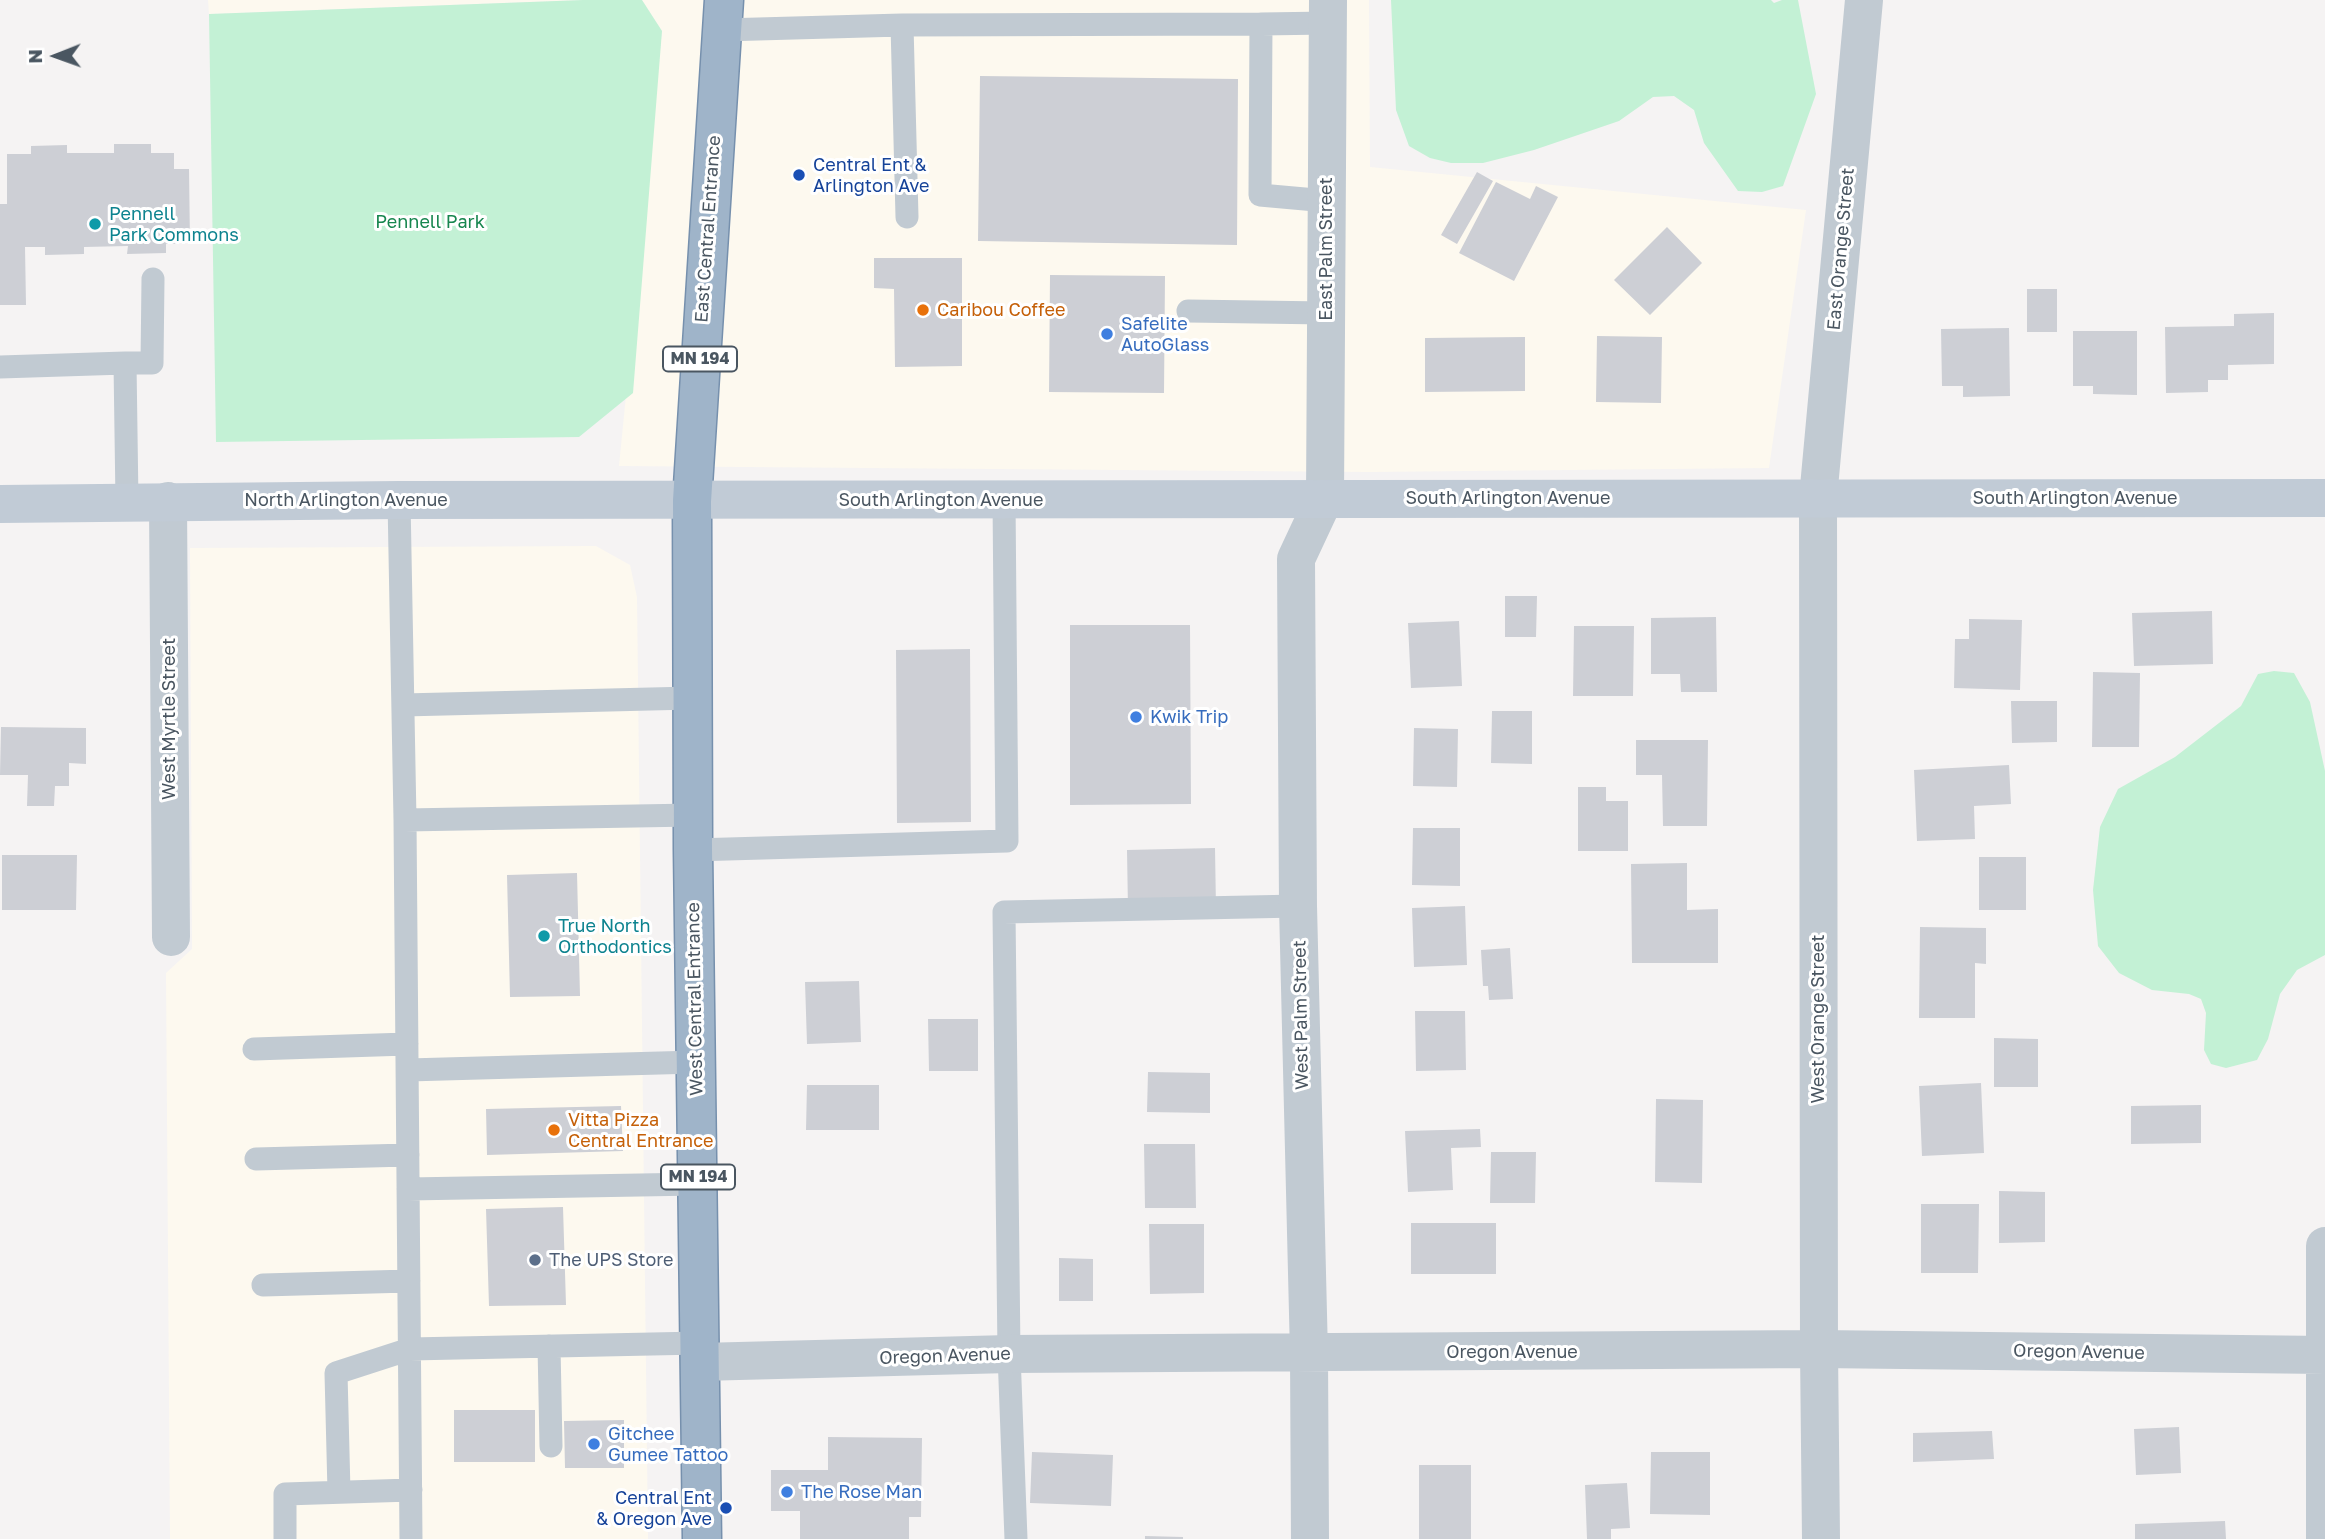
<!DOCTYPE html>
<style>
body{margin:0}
#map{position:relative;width:2325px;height:1539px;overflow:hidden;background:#f5f3f3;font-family:"Golos Text",sans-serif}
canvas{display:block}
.north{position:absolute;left:21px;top:21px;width:70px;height:70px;-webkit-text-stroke:5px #fff;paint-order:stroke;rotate:269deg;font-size:19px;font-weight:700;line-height:28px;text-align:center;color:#4a5661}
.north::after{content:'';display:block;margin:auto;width:24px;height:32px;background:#4a5661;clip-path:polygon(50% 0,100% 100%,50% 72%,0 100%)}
</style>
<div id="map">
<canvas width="2325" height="1539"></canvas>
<div class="north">N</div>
</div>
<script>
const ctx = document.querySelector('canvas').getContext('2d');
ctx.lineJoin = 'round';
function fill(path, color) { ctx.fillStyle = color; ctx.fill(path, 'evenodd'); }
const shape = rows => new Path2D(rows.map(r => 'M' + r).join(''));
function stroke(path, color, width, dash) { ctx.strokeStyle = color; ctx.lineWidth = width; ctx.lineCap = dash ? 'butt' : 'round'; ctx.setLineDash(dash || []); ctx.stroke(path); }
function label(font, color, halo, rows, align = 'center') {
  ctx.font = font + ' "Golos Text",sans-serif'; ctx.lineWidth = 6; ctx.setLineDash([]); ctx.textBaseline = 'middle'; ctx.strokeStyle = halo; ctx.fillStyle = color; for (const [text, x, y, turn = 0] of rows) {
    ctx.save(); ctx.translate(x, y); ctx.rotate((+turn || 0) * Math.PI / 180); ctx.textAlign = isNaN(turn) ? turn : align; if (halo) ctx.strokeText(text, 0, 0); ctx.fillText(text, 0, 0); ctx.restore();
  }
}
fill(shape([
 [208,0,583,0,209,14],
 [642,0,1369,0,1370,167,1806,210,1769,468,1370,472,619,466,662,31],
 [596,546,630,565,637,597,648,1539,170,1539,166,973,192,949,190,548]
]), '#fdf9ef');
fill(shape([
 [583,0,642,0,662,31,633,393,579,437,216,442,209,14],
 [1391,0,1771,0,1774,3,1782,0,1798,0,1816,94,1783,186,1762,192,1738,191,1704,143,1694,110,1674,96,1653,97,1619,121,1534,150,1483,163,1451,163,1430,158,1409,146,1396,110],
 [2274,671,2294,673,2310,702,2325,771,2325,955,2297,970,2280,994,2268,1039,2257,1060,2226,1068,2211,1064,2204,1050,2206,1013,2201,999,2189,994,2152,990,2119,973,2098,946,2093,890,2100,827,2118,789,2175,757,2241,706,2258,674]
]), '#c3f1d5');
fill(shape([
 [980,76,1238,79,1237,245,978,241],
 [114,144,151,144,151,153,174,153,174,169,189,169,190,244,166,244,166,253,127,254,128,246,84,247,84,254,45,255,45,247,25,247,26,305,0,305,0,204,7,204,7,154,31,154,31,146,67,145,67,153,114,153],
 [1477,172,1493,181,1457,244,1441,235],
 [1496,182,1530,199,1536,186,1558,197,1514,281,1459,253],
 [1667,227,1702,263,1650,315,1614,280],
 [874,258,962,258,962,366,895,367,894,289,874,288],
 [1050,275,1165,276,1164,393,1049,392],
 [2027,289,2057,289,2057,332,2027,332],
 [2274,313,2274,364,2228,365,2228,380,2208,380,2208,392,2166,393,2165,327,2234,326,2234,314],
 [2009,328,2010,396,1963,397,1963,386,1942,386,1941,329],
 [2073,331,2137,331,2137,395,2093,394,2093,386,2073,386],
 [1597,336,1662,337,1661,403,1596,402],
 [1525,337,1525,391,1425,392,1425,338],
 [1505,596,1537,596,1536,637,1505,637],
 [2212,611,2213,664,2134,666,2132,613],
 [1716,617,1717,692,1681,692,1680,674,1651,674,1651,618],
 [1969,619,2022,620,2020,690,1954,688,1955,639,1969,639],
 [1459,621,1462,686,1411,688,1408,623],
 [1070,625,1190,625,1191,804,1070,805],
 [1574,626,1634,626,1633,696,1573,696],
 [970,649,971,822,897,823,896,650],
 [2093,672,2140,673,2139,747,2092,747],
 [2011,701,2057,701,2057,742,2012,743],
 [1492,711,1532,711,1532,764,1491,763],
 [1,727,86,728,86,764,69,763,69,786,55,786,54,806,27,806,28,775,0,775],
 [1414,728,1458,729,1457,787,1413,786],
 [1636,740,1708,740,1707,826,1663,826,1662,775,1636,775],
 [2009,765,2011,804,1974,806,1975,839,1917,841,1914,770],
 [1578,787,1606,787,1606,801,1628,801,1628,851,1578,851],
 [1413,828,1460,828,1460,886,1412,885],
 [1215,848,1216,909,1128,910,1127,850],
 [2,855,77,855,76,910,2,910],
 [1979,857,2026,857,2026,910,1979,910],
 [1687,863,1687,910,1718,909,1718,963,1632,963,1631,864],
 [577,873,580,996,510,997,507,875],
 [1465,906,1467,965,1414,967,1412,908],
 [1920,927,1986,928,1986,964,1975,963,1975,1018,1919,1018],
 [1510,948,1513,999,1489,1000,1488,986,1483,986,1481,950],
 [859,981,861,1042,807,1044,805,982],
 [1415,1011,1465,1011,1466,1070,1416,1071],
 [928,1019,978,1019,978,1071,929,1071],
 [1994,1038,2038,1039,2038,1087,1994,1087],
 [1148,1072,1210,1073,1210,1113,1147,1112],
 [1981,1083,1984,1153,1922,1156,1919,1086],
 [807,1085,879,1085,879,1130,806,1130],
 [1656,1099,1703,1100,1702,1183,1655,1182],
 [2201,1105,2201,1143,2131,1144,2131,1106],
 [621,1106,623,1151,487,1155,486,1109],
 [1480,1129,1481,1147,1451,1148,1453,1190,1408,1192,1405,1131],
 [1144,1144,1195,1144,1196,1208,1145,1208],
 [1491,1152,1536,1152,1535,1203,1490,1203],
 [1999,1191,2045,1192,2045,1242,1999,1243],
 [1921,1204,1979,1204,1978,1273,1921,1273],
 [563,1207,566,1305,489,1306,486,1209],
 [1411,1223,1496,1223,1496,1274,1411,1274],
 [1149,1224,1204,1224,1204,1293,1150,1294],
 [1059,1258,1093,1259,1093,1301,1059,1301],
 [454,1410,535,1410,535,1462,454,1462],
 [624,1420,624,1468,565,1468,564,1421],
 [2179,1427,2181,1473,2136,1475,2134,1429],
 [1992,1431,1994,1459,1913,1462,1913,1433],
 [828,1437,922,1438,921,1517,909,1517,909,1539,800,1539,800,1511,771,1511,771,1470,828,1470],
 [1032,1452,1113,1455,1111,1506,1030,1503],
 [1651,1452,1710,1452,1710,1515,1650,1514],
 [1419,1465,1471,1465,1471,1539,1419,1539],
 [1627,1483,1630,1528,1611,1529,1611,1539,1587,1539,1585,1485],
 [2225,1521,2226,1539,2135,1539,2135,1524],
 [1145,1536,1183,1537,1183,1539,1145,1539]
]), '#cdcfd5');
const trunk = shape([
 [702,1539,693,850,692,501,724,0]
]);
stroke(trunk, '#7690ad', 41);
stroke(shape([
 [902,25,907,217],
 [722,30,902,25,1261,24],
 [1327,201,1260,195,1261,24,1328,23],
 [1188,311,1326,313],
 [125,363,152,363,153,279],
 [0,367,125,363,127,502],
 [399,500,405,820,411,1539],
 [403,705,692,698],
 [405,820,693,815],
 [693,850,1007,841,1004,499],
 [254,1049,407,1044],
 [408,1070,696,1062],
 [256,1159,408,1155],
 [408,1189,698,1184],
 [263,1285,409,1281],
 [549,1346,551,1446],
 [339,1492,336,1373,410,1349,700,1343],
 [285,1539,285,1494,411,1490],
 [1016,1539,1009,1354,1004,912,1298,906]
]), '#c1cad2', 23);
stroke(shape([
 [168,501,171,937],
 [700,1362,1009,1354,1819,1349,2325,1355],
 [1310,1539,1309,1354,1298,906,1296,559,1325,497],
 [1821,1539,1819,1349,1818,498,1864,0],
 [2325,1539,2325,1246]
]), '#c1cad2', 38);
stroke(shape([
 [1325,497,1328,0]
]), '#c1cad2', 38);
stroke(shape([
 [0,504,399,500,2325,498]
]), '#c1cbd6', 38);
stroke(trunk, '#9fb4c9', 38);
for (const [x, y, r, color] of [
 [799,175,7,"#1a4fb4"],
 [95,224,7,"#0f9aa8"],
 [923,310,7,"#e8710a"],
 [1107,334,7,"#3f7fe0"],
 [1136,717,7,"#3f7fe0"],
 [544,936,7,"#0f9aa8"],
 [554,1130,7,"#e8710a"],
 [535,1260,7,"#5c6f8a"],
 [594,1444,7,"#3f7fe0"],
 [787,1492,7,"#3f7fe0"],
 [726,1508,7,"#1a4fb4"]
]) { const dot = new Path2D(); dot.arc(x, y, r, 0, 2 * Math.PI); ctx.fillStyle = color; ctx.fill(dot); stroke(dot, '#fff', 2.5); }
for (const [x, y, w] of [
 [700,359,74],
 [698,1177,74]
]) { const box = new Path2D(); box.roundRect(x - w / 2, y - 12.5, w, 25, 5); ctx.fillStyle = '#fff'; ctx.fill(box); stroke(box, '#4a5661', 2); }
label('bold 16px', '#4a5661', null, [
 ["MN 194",700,359],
 ["MN 194",698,1177]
]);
label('18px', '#164399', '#fff', [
 ["Central Ent &",813,165],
 ["Arlington Ave",813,186],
 ["Central Ent",712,1498,"right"],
 ["& Oregon Ave",712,1519,"right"]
], 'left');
label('18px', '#0d838f', '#fff', [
 ["Pennell",109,214],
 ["Park Commons",109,235],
 ["True North",558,926],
 ["Orthodontics",558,947]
], 'left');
label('18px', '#17864f', '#fff', [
 ["Pennell Park",430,222]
]);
label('18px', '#4a5661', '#fff', [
 ["East Central Entrance",708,229,-86],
 ["East Palm Street",1326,249,-90],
 ["East Orange Street",1841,249,-85],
 ["South Arlington Avenue",1508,498],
 ["South Arlington Avenue",2075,498],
 ["North Arlington Avenue",346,500],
 ["South Arlington Avenue",941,500],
 ["West Myrtle Street",169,719,-90],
 ["West Central Entrance",695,999,-91],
 ["West Palm Street",1301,1015,-91],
 ["West Orange Street",1818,1019,-90],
 ["Oregon Avenue",1512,1352],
 ["Oregon Avenue",2079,1352,1],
 ["Oregon Avenue",945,1356,-2]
]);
label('18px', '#c56008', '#fff', [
 ["Caribou Coffee",937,310],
 ["Vitta Pizza",568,1120],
 ["Central Entrance",568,1141]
], 'left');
label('18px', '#366cbe', '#fff', [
 ["Safelite",1121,324],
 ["AutoGlass",1121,345],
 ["Kwik Trip",1150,717],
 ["Gitchee",608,1434],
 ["Gumee Tattoo",608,1455],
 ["The Rose Man",801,1492]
], 'left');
label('18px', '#4e5e75', '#fff', [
 ["The UPS Store",549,1260]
], 'left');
</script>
